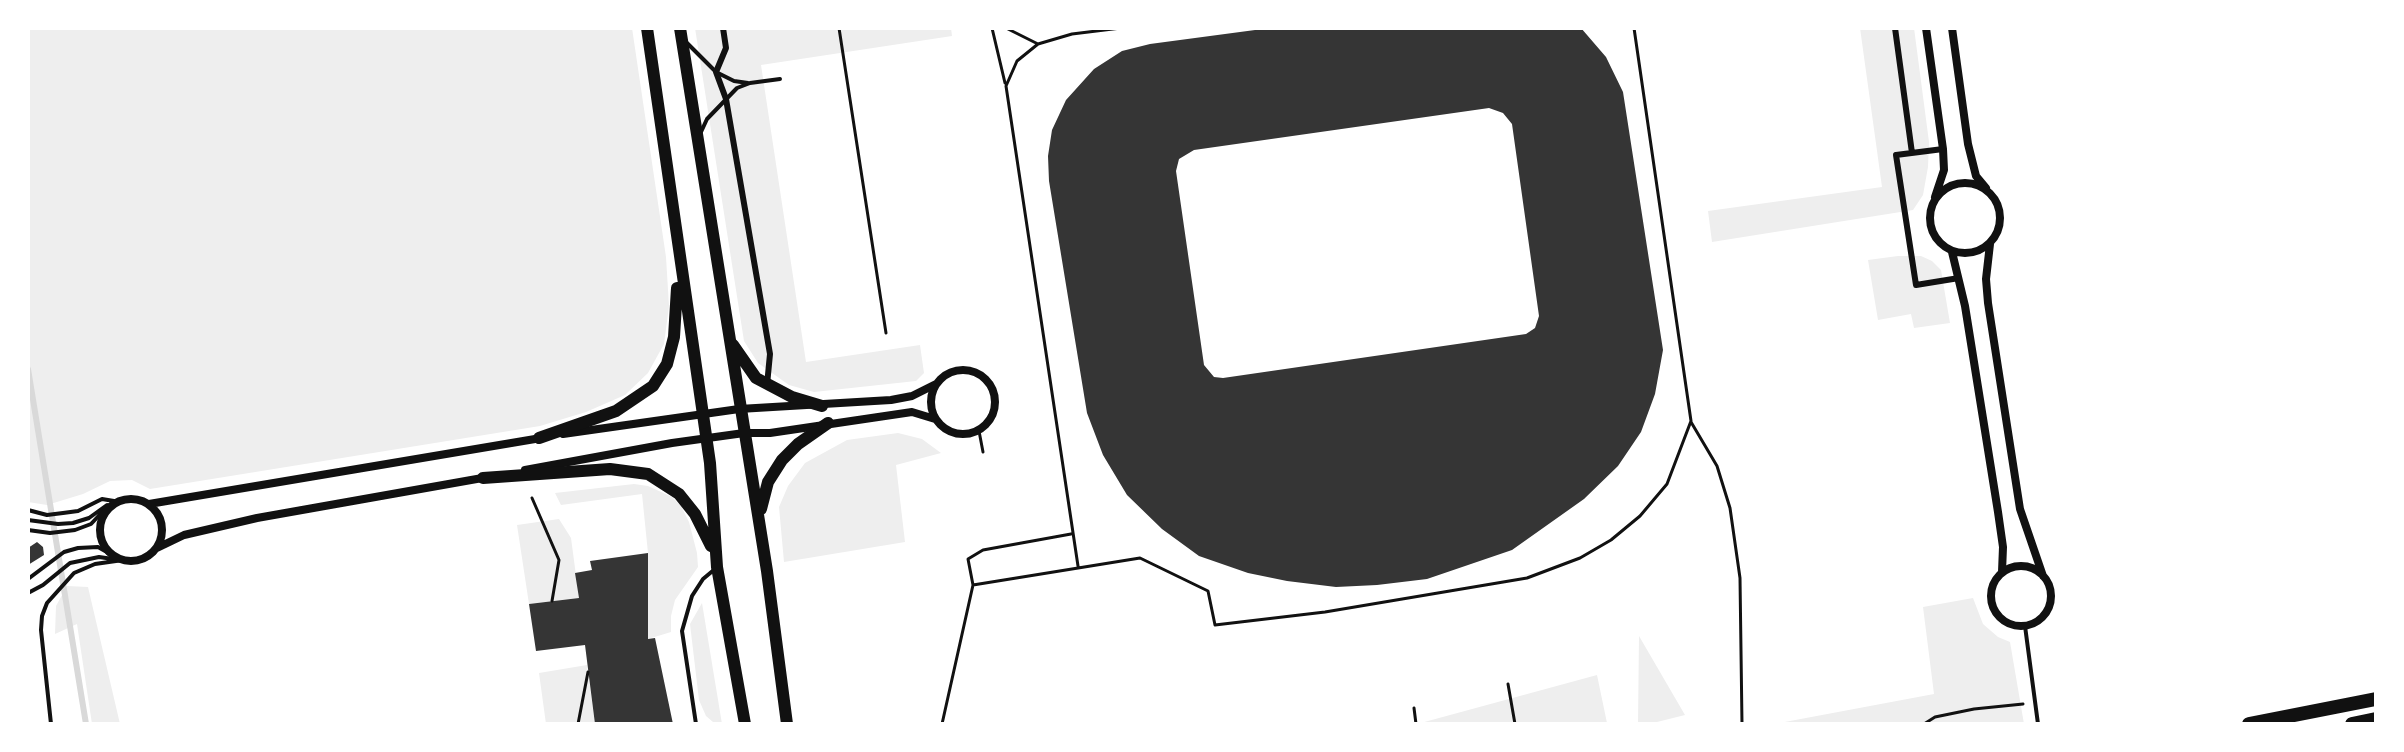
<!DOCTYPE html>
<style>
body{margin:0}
#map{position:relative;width:2404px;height:752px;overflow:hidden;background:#fff;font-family:"Titillium Web",sans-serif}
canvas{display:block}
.frame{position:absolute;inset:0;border:30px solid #fff;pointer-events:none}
</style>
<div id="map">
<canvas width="2404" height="752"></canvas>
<div class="frame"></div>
</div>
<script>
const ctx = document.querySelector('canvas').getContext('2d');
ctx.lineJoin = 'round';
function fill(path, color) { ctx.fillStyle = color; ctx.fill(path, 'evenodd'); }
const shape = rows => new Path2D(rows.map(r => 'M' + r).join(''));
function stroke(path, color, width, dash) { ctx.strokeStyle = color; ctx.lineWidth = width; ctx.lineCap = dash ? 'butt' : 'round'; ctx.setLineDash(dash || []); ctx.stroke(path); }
fill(shape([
 [28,28,632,28,666,257,669,306,664,344,648,373,625,395,586,412,540,426,150,489,132,480,110,481,83,494,47,505,28,502],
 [695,28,951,28,952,36,761,65,806,362,920,345,924,373,916,381,814,392,789,385,758,363,744,341],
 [1860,28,1914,28,1929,142,1928,167,1923,195,1913,210,1712,242,1708,211,1882,187],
 [1898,256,1921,256,1932,261,1941,270,1950,323,1914,328,1911,314,1878,320,1868,260],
 [898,433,922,439,941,453,896,465,905,542,784,562,779,507,788,486,805,463,847,440],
 [634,484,648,486,672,497,681,506,689,522,697,553,698,567,675,600,671,616,671,632,648,639,648,553,642,494,561,505,555,493],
 [559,519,571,538,579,598,529,604,517,525],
 [67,586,88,587,120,724,92,724,77,624,55,634,56,606],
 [1973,598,1983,624,1998,637,2010,642,2024,724,1774,724,1934,694,1923,607],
 [702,603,722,724,713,722,706,716,699,700,690,624],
 [1639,636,1685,715,1649,724,1638,724],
 [587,665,595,724,546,724,539,673],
 [1597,675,1607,723,1417,724]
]), '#eee');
stroke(shape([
 [28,369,86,724]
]), '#d9d9d9', 6);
fill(shape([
 [1270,28,1581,28,1606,57,1623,92,1663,350,1655,394,1641,432,1618,466,1584,499,1512,550,1427,579,1377,585,1336,587,1287,581,1248,573,1199,556,1162,529,1127,495,1103,455,1087,413,1049,181,1048,156,1052,130,1066,100,1094,69,1122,51,1150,44],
 [1489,108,1503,113,1512,124,1539,316,1535,328,1526,334,1223,378,1214,377,1204,365,1176,171,1179,159,1194,150],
 [37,542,43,547,44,555,28,565,28,548],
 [648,553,648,639,655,638,673,724,595,724,585,645,536,651,529,604,579,598,575,573,592,570,590,561]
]), '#353535');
stroke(shape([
 [839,28,886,333],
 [992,28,1005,83],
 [1006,28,1038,44],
 [1691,422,1717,466,1730,508,1740,578,1742,724],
 [979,431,983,452],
 [532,498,559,560,552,601],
 [1078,566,1006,86,1017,61,1038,44,1072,34,1121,28],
 [973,585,1140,558,1208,591,1215,625,1325,612,1527,578,1580,558,1611,540,1640,516,1667,484,1691,421,1634,28],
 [1508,684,1515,724],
 [1414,708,1416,724],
 [578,724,588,672],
 [942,724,973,585,968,559,983,550,1071,534],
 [1924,724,1935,717,1974,709,2023,704]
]), '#111', 3);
stroke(shape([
 [687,43,716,72,734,81,748,83],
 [701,132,707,119,737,88,750,83,780,79],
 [28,510,47,515,63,513,78,511,102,499,114,501],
 [28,520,58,524,73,523,89,518,107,505],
 [28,530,50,533,75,530,91,524,108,506,116,501],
 [28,579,64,552,78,548,98,547,121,560],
 [28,593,43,585,70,563,99,557,113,559],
 [2025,626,2038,724],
 [51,724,41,630,42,616,47,603,74,573,95,564,123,560],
 [696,724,682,631,692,596,703,579,715,569]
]), '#111', 4);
stroke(shape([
 [723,28,726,48,716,72,726,99,770,354,767,385],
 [1895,28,1912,153],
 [1943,149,1896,155,1916,285,1959,278]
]), '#111', 6);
stroke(shape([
 [1926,28,1943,149,1944,170,1935,197],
 [1952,28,1968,144,1976,176,1986,188],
 '1930 218a35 35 0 1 1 70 0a35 35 0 1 1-70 0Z',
 [1990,244,1986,279,1988,303,2020,509,2043,576],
 [1952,252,1965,306,1998,512,2003,547,2002,572],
 '931 402a32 32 0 1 1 64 0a32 32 0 1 1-64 0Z',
 [563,434,739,409,891,400,912,396,936,384],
 [525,470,672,443,744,433,770,433,912,412,935,419],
 '100 530a31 31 0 1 1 62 0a31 31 0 1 1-62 0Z',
 [149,504,541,438],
 [157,548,184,535,257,518,488,477],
 '1991 596a30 30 0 1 1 60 0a30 30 0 1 1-60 0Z'
]), '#111', 8);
stroke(shape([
 [647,28,710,463,717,567,745,724],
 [680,28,767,571,787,724],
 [733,345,756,378,792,397,822,406],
 [539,438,616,411,653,386,667,364,674,337,677,288],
 [483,478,610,469,648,474,679,494,695,514,711,546],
 [761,509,768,482,782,460,798,444,828,423]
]), '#111', 12);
stroke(shape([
 [2249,724,2376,699],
 [2352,724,2376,719]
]), '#111', 14);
</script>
